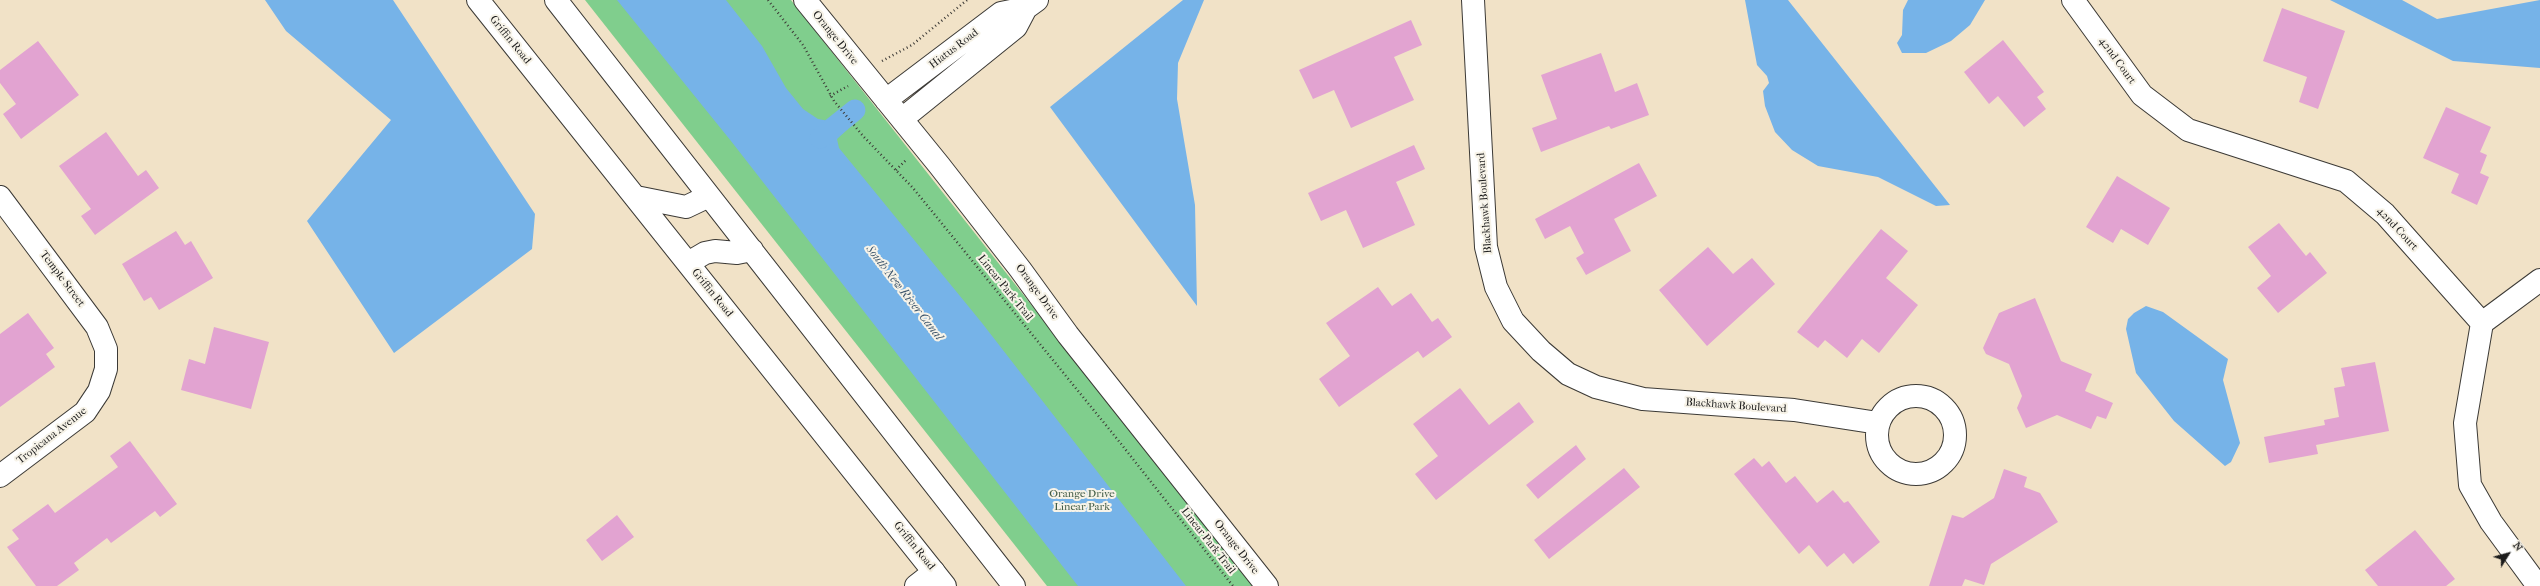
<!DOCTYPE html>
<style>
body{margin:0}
#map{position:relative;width:2540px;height:586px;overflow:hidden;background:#f1e2c7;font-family:"IM FELL French Canon",serif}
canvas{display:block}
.north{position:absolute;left:2488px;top:534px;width:40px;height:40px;-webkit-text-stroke:3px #f7f3e8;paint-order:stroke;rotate:53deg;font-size:11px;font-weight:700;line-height:16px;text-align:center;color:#1c1c1c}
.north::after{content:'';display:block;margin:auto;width:14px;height:18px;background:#1c1c1c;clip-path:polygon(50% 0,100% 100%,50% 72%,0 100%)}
</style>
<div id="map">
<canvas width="2540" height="586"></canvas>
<div class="north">N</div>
</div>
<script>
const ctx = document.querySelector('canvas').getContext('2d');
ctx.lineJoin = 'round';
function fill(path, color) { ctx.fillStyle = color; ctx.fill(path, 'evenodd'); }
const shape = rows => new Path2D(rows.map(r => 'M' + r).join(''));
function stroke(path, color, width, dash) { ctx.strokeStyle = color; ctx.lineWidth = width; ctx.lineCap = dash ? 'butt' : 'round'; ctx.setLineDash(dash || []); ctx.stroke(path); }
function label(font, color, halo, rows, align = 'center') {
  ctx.font = font + ' "IM FELL French Canon",serif'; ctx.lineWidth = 4; ctx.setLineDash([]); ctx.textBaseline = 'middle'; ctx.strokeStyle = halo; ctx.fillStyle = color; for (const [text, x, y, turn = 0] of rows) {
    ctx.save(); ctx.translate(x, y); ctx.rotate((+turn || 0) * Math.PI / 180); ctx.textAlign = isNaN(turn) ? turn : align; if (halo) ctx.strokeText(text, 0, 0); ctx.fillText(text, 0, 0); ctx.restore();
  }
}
fill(shape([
 [585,0,791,0,1253,586,1047,586]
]), '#80ce8d');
fill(shape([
 [265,0,393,0,535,214,532,249,394,353,307,221,391,120,286,31],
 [617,0,726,0,762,46,786,88,803,109,818,119,829,121,836,114,848,129,837,139,839,148,982,323,1186,586,1078,586,731,141],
 [1183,0,1204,0,1178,63,1177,99,1195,205,1197,306,1050,107],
 [1745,0,1788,0,1950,205,1936,206,1878,177,1818,166,1792,150,1775,132,1765,106,1763,91,1769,83,1767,76,1757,65],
 [1908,0,1985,0,1970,25,1951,41,1926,53,1902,53,1897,43,1902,35,1903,10],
 [2330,0,2402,0,2437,19,2540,0,2540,68,2453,61],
 [2146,306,2163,312,2228,359,2223,380,2240,443,2231,462,2225,466,2174,421,2136,373,2126,329,2128,319,2134,313]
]), '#76b3e8');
stroke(shape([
 [820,138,855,110]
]), '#76b3e8', 21);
fill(shape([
 [2282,8,2345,31,2318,109,2299,102,2307,77,2263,61],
 [1411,20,1422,45,1394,57,1414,100,1351,128,1334,90,1313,99,1299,70],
 [2003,40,2044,92,2037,97,2046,109,2024,127,1998,96,1989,104,1964,72],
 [38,41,79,95,21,139,3,114,16,104,0,83,0,70],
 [1601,53,1615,92,1637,83,1649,115,1611,129,1609,126,1541,152,1532,128,1557,119,1541,75],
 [2446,107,2491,127,2480,152,2487,155,2480,173,2489,177,2477,205,2451,193,2459,174,2423,158],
 [106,132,138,176,146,170,159,188,95,235,81,216,91,209,59,166],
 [1414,145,1425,169,1396,182,1415,225,1363,248,1346,210,1321,221,1308,193],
 [1639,163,1657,196,1614,219,1631,251,1586,275,1576,258,1584,253,1570,226,1545,239,1535,219],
 [2117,176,2170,208,2148,245,2121,229,2113,243,2086,227],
 [2279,223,2306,256,2310,252,2327,273,2278,313,2257,288,2271,276,2248,247],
 [1881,229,1908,251,1886,278,1918,305,1879,353,1862,339,1847,358,1825,340,1818,348,1797,332],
 [176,231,185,245,191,241,213,278,159,310,151,297,144,301,122,264],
 [1708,247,1733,274,1752,258,1775,284,1707,346,1659,290],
 [1378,287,1392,306,1411,293,1432,322,1438,318,1452,337,1423,358,1418,351,1339,407,1319,379,1350,356,1326,323],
 [2035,298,2061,361,2092,374,2085,391,2113,403,2106,419,2097,416,2091,429,2057,415,2026,428,2017,408,2022,396,2009,364,1986,354,1983,348,1999,313],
 [28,313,54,348,46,354,55,367,0,407,0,334],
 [214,327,269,342,251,409,181,390,189,359,205,364],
 [2375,362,2389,431,2316,445,2318,454,2269,463,2264,437,2325,425,2324,420,2339,417,2334,388,2345,386,2341,368],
 [1460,388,1489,425,1519,402,1534,422,1436,500,1415,474,1438,456,1413,424],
 [130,441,177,504,160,517,155,511,111,543,107,538,74,563,79,570,57,586,36,586,7,547,19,539,12,530,48,504,55,513,118,467,110,456],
 [1576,445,1586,459,1538,499,1526,485],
 [1754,458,1762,467,1769,461,1786,483,1795,476,1817,503,1833,490,1844,503,1848,501,1880,542,1853,564,1844,553,1827,567,1809,545,1799,554,1734,474],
 [1624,468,1640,487,1549,559,1534,540],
 [2004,469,2027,477,2024,487,2040,493,2058,522,1991,564,1984,585,1965,579,1962,586,1929,586,1952,515,1963,518,1994,498],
 [617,515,634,537,602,561,586,540],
 [2415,530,2455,579,2446,586,2378,586,2365,570]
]), '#e2a3d1');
const minor = shape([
 [1473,0,1486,247,1496,287,1513,321,1541,351,1568,374,1596,387,1643,399,1794,410,1878,423],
 [2073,0,2142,95,2188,130,2346,181,2385,214,2482,323,2465,423,2470,485,2491,522,2538,586],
 [0,197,97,327,106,349,106,369,99,391,85,412,0,476],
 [2482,323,2540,280],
 '1877 435a39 39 0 1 1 78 0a39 39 0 1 1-78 0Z',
 [916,586,934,572]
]);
const tertiary = shape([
 [805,0,939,165,1020,269,1068,335,1267,586],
 [886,100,1001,13,1026,8],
 [902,119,1016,27,1026,8,1037,0]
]);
const primary = shape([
 [478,0,945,586],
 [556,0,1014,586],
 [636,197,686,207,709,196],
 [688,263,705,253,715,251,737,253,752,250]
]);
stroke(minor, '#3c3a36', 24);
stroke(tertiary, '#3c3a36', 24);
stroke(primary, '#3c3a36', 24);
stroke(shape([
 [768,0,803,45,834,101,863,136,913,188,1118,440,1233,586],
 [882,61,912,45,967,0],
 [830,96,848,86],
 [896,170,907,159]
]), '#3c3a36', 2.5, [1, 3]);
stroke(minor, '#fff', 22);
stroke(tertiary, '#fff', 22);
stroke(primary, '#fff', 22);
label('11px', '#1c1c1c', '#f7f3e8', [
 ["Orange Drive",835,38,51],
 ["Griffin Road",510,40,51],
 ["Hiatus Road",954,49,-37],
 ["42nd Court",2117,61,54],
 ["Blackhawk Boulevard",1485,203,-94],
 ["42nd Court",2397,229,47],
 ["Temple Street",62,279,53],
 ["Linear Park Trail",1005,288,51],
 ["Orange Drive",1037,292,54],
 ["Griffin Road",712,293,51],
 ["Blackhawk Boulevard",1736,406,4],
 ["Tropicana Avenue",52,436,-38],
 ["Linear Park Trail",1208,541,52],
 ["Griffin Road",914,546,51],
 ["Orange Drive",1236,547,52]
]);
label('11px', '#3f5a44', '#f7f3e8', [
 ["Orange Drive",1082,494],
 ["Linear Park",1082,507]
]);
label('italic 12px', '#40586e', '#f7f3e8', [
 ["South New River Canal",904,293,52]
]);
</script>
